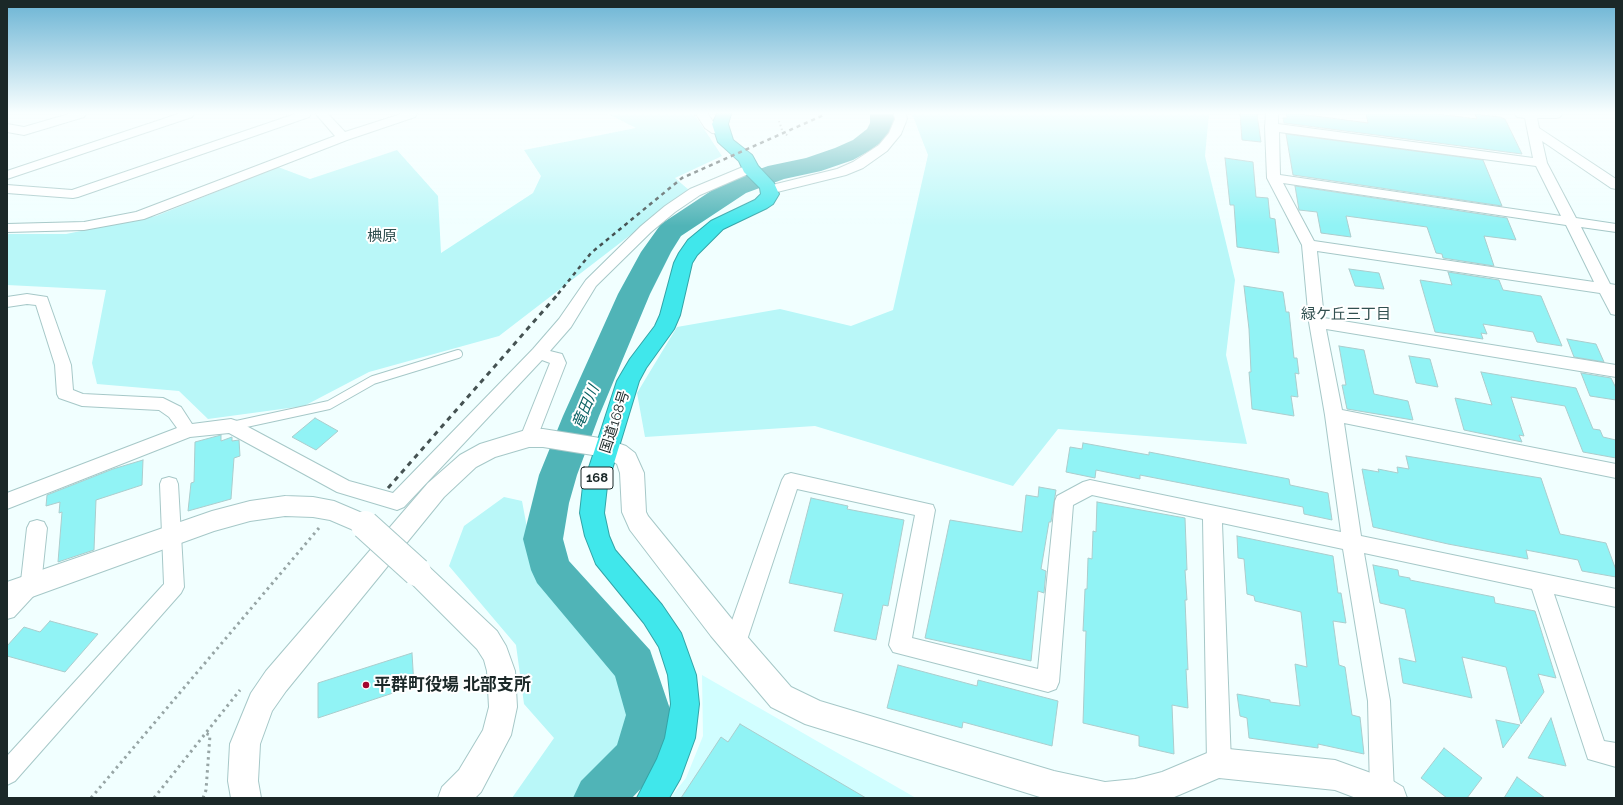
<!DOCTYPE html>
<meta charset="utf-8">
<style>
body{margin:0}
#map{position:relative;width:1623px;height:805px;overflow:hidden;background:#f1ffff;font-family:Raleway,sans-serif}
canvas{display:block}
.frame{position:absolute;inset:0;border:8px solid #1b2828;pointer-events:none}
</style>
<div id="map">
<canvas width="1623" height="805"></canvas>
<div class="frame"></div>
</div>
<script>
const ctx = document.querySelector('canvas').getContext('2d');
ctx.lineJoin = 'round';
function fill(path, color) { ctx.fillStyle = color; ctx.fill(path, 'evenodd'); }
const shape = rows => new Path2D(rows.map(r => 'M' + r).join(''));
function stroke(path, color, width, dash) { ctx.strokeStyle = color; ctx.lineWidth = width; ctx.lineCap = dash ? 'butt' : 'round'; ctx.setLineDash(dash || []); ctx.stroke(path); }
function label(font, color, halo, rows, align = 'center') {
  ctx.font = font + ' Raleway,"Noto Sans JP",sans-serif'; ctx.lineWidth = 4; ctx.setLineDash([]); ctx.textBaseline = 'middle'; ctx.strokeStyle = halo; ctx.fillStyle = color; for (const [text, x, y, turn = 0] of rows) {
    ctx.save(); ctx.translate(x, y); ctx.rotate((+turn || 0) * Math.PI / 180); ctx.textAlign = isNaN(turn) ? turn : align; if (halo) ctx.strokeText(text, 0, 0); ctx.fillText(text, 0, 0); ctx.restore();
  }
}
fill(shape([
 [702,675,916,798,670,798,686,778,703,736]
]), '#d1feff');
fill(shape([
 [608,114,694,114,722,156,675,178,689,190,499,336,369,372,304,406,208,419,179,391,97,384,92,363,106,290,7,285,7,234,66,234,156,216,278,167,310,179,397,150,438,196,441,253,533,193,541,176,524,150,636,128],
 [912,114,1209,114,1205,156,1235,280,1226,355,1247,444,1058,429,1013,486,815,426,645,437,637,393,677,327,780,309,851,326,893,310,928,155],
 [504,497,522,501,536,576,626,671,637,717,627,754,584,798,512,798,554,738,524,704,516,645,449,566,464,526]
]), '#b9f7f8');
fill(shape([
 [870,114,894,114,896,123,885,139,871,150,853,160,821,171,784,179,746,193,681,236,671,252,650,294,599,416,577,475,569,503,563,539,569,561,650,650,672,715,660,759,653,776,632,798,573,798,581,781,617,745,626,715,615,676,537,583,531,570,523,539,539,475,563,416,618,294,641,252,661,224,726,181,768,166,806,158,835,148,853,140,867,129,870,123,870,114]
]), '#50b4b7');
const building = shape([
 [1240,114,1257,114,1261,142,1242,140,1240,114],
 [1286,114,1300,114,1368,123,1366,114,1439,114,1477,119,1475,114,1500,117,1505,119,1522,154,1284,123,1283,118,1287,118,1286,114],
 [1286,134,1483,160,1502,206,1293,175,1286,134],
 [1225,158,1253,162,1256,197,1268,198,1270,218,1275,219,1279,253,1237,247,1234,205,1230,205,1225,158],
 [1295,186,1507,218,1516,240,1484,236,1494,266,1443,258,1442,254,1436,253,1427,227,1346,216,1351,237,1321,233,1317,212,1299,210,1295,186],
 [1349,269,1379,273,1384,289,1355,286,1349,269],
 [1448,272,1499,280,1503,290,1541,296,1562,346,1537,342,1533,332,1483,324,1487,334,1481,333,1483,339,1435,332,1420,280,1452,285,1448,272],
 [1244,286,1283,292,1286,312,1289,312,1294,358,1297,358,1299,374,1295,373,1298,397,1291,396,1294,416,1252,409,1249,372,1251,372,1249,329,1244,286],
 [1567,339,1596,344,1604,362,1574,357,1567,339],
 [1339,346,1364,350,1374,394,1408,401,1413,420,1347,409,1342,385,1346,385,1339,346],
 [1409,356,1430,359,1438,387,1416,383,1409,356],
 [1481,372,1576,388,1593,429,1600,430,1603,437,1616,440,1616,458,1583,452,1565,406,1511,397,1524,436,1519,435,1522,442,1464,430,1455,398,1492,405,1481,372],
 [1581,373,1611,378,1616,388,1616,400,1590,396,1581,373],
 [315,418,338,431,316,450,292,437,315,418],
 [221,435,221,441,232,437,232,441,239,440,240,456,234,458,231,499,188,511,191,483,194,482,195,442,221,435],
 [1083,443,1149,455,1149,452,1289,479,1290,485,1328,493,1332,520,1304,514,1303,507,1140,475,1140,479,1096,470,1095,478,1066,472,1070,447,1082,449,1083,443],
 [1406,456,1541,478,1560,534,1606,543,1616,570,1616,577,1582,571,1578,560,1526,550,1528,559,1448,544,1373,527,1362,469,1379,472,1378,469,1398,473,1397,467,1409,469,1406,456],
 [143,460,142,485,96,500,94,550,58,562,62,512,59,513,60,502,46,506,47,495,113,469,143,460],
 [1039,487,1056,490,1051,522,1049,522,1041,569,1046,571,1044,593,1038,591,1031,661,925,638,950,520,1022,532,1026,495,1038,497,1039,487],
 [811,498,848,506,847,509,904,520,888,606,883,605,876,640,834,631,843,594,789,583,811,498],
 [1097,502,1185,518,1187,570,1185,570,1187,600,1185,600,1188,670,1186,669,1188,708,1172,705,1174,754,1139,746,1139,736,1083,723,1086,631,1083,631,1085,589,1087,589,1088,558,1092,559,1093,531,1096,532,1097,502],
 [1237,536,1333,556,1338,593,1341,593,1346,623,1333,621,1339,665,1345,667,1352,715,1360,717,1364,754,1318,744,1318,748,1249,738,1247,718,1240,716,1237,694,1270,700,1270,702,1300,706,1295,664,1307,667,1301,612,1255,601,1254,596,1247,594,1244,559,1238,558,1237,536],
 [1373,565,1398,570,1399,576,1410,578,1410,580,1494,597,1495,603,1535,611,1556,678,1538,674,1544,692,1521,724,1506,667,1462,657,1472,698,1403,683,1399,658,1416,662,1405,609,1380,603,1373,565],
 [50,621,98,634,65,672,7,656,7,646,24,627,40,632,50,621],
 [412,653,414,686,318,718,318,683,412,653],
 [898,665,977,686,978,680,1058,701,1052,746,963,722,962,728,887,708,898,665],
 [1551,718,1566,766,1528,758,1551,718],
 [1496,720,1520,725,1503,748,1496,720],
 [740,724,866,798,681,798,721,737,728,742,740,724],
 [1444,748,1482,778,1467,798,1447,798,1421,778,1444,748],
 [1517,777,1545,798,1504,798,1517,777]
]);
fill(building, '#91f3f5');
stroke(building, '#abcdcd', 1);
const lane = shape([
 [232,426,329,405,373,380,458,354]
]);
const street = shape([
 [69,114,86,114,84,117,24,135,7,132,7,124,24,127,69,114],
 [178,114,194,114,192,117,7,179,7,171,178,114],
 [295,114,311,114,309,117,78,197,73,198,7,193,7,185,72,190,295,114],
 [316,114,328,114,345,132,401,114,417,114,415,117,347,140,144,219,84,230,7,232,7,224,84,222,136,212,335,136,316,114],
 [696,114,708,114,714,123,719,126,725,127,727,130,721,134,712,133,705,128,696,114],
 [894,114,906,114,907,119,901,134,887,151,863,168,846,175,769,194,764,193,762,190,764,187,837,169,853,162,879,145,889,133,895,119,894,114],
 [1266,114,1278,114,1278,124,1533,158,1525,118,1517,117,1515,114,1562,114,1560,117,1556,118,1537,118,1539,128,1616,179,1616,189,1611,188,1542,141,1547,163,1576,218,1616,224,1616,232,1581,227,1610,284,1616,285,1616,315,1611,314,1600,293,1317,251,1324,318,1616,365,1616,377,1326,329,1342,410,1616,464,1616,478,1344,423,1361,536,1616,589,1616,607,1554,594,1604,741,1616,743,1616,767,1588,759,1532,589,1364,553,1390,701,1394,792,1391,798,1373,798,1370,792,1368,701,1343,549,1222,523,1231,763,1227,771,1219,775,1211,771,1207,763,1203,519,1092,495,1073,505,1059,682,1056,689,1048,692,893,652,889,645,915,515,797,489,746,643,742,650,735,653,728,650,724,643,782,480,785,475,791,473,933,505,935,510,912,638,1038,669,1055,501,1057,496,1083,482,1090,480,1341,532,1325,415,1309,322,1302,245,1267,178,1265,127,1266,114],
 [1279,132,1536,166,1561,216,1280,175,1279,132],
 [1283,183,1566,225,1594,282,1314,241,1283,183],
 [750,164,755,165,756,168,755,171,700,195,675,212,651,232,596,286,571,327,550,351,562,354,566,363,535,443,529,445,523,443,520,438,550,363,542,360,404,507,397,510,337,492,229,433,190,437,7,509,7,493,177,428,169,417,159,410,82,406,59,398,57,394,55,365,36,305,27,304,7,307,7,297,27,294,47,297,71,365,73,390,83,394,163,398,181,407,192,424,231,419,237,421,349,481,393,493,533,349,559,319,586,280,641,226,665,206,690,189,750,164],
 [169,477,176,479,178,484,184,587,181,593,15,781,7,785,7,756,164,584,160,484,162,479,169,477],
 [37,520,44,522,47,528,41,585,38,591,14,617,7,619,7,596,21,581,27,528,30,522,37,520]
]);
const secondary = shape([
 [529,429,543,429,606,439,626,446,635,453,644,473,646,512,648,516,731,618,791,687,820,701,1054,771,1105,782,1135,779,1162,772,1219,748,1335,760,1393,781,1403,787,1407,798,1356,798,1335,790,1219,778,1172,798,1043,798,805,724,771,707,711,636,630,530,622,512,620,473,617,464,605,457,543,447,529,447,495,457,476,467,444,497,286,691,272,711,260,744,258,781,261,798,231,798,228,781,230,744,251,693,266,671,428,483,460,455,480,444,529,429],
 [285,496,313,497,334,501,374,518,377,525,374,532,365,535,330,520,313,517,285,516,250,521,214,531,7,606,7,582,212,511,250,501,285,496],
 [417,561,426,564,497,631,506,646,515,671,517,707,511,735,481,792,475,798,438,798,442,787,459,770,483,730,489,707,487,671,484,660,477,649,408,580,404,572,408,564,417,561]
]);
const highway = shape([
 [717,114,731,114,728,124,733,140,752,155,758,166,774,183,779,194,773,204,767,208,723,229,697,255,692,263,680,315,674,329,646,368,639,381,607,486,604,513,609,536,615,550,662,605,681,633,696,675,699,704,695,738,680,779,669,798,637,798,657,759,665,738,671,704,668,675,659,647,644,623,596,564,585,536,580,513,583,486,617,381,630,359,655,326,660,315,674,263,679,253,688,240,711,221,755,200,761,194,760,188,744,172,739,161,718,142,712,124,717,114]
]);
stroke(lane, '#a6c8c8', 10);
stroke(street, '#a6c8c8', 2);
stroke(secondary, '#a6c8c8', 2);
stroke(highway, '#33a4a7', 2);
stroke(shape([
 [779,121,783,133,789,136]
]), '#97a5a5', 2, [1.5, 2.5]);
stroke(shape([
 [91,798,319,528],
 [154,798,240,690],
 [203,798,206,790,210,735,205,733]
]), '#97a5a5', 3, [2.5, 4]);
stroke(lane, '#fff', 8);
fill(street, '#fff');
fill(secondary, '#fff');
fill(highway, '#40e7eb');
stroke(shape([
 [558,294,591,253,682,178,826,114]
]), '#455252', 2.5, [4, 4]);
stroke(shape([
 [388,488,559,293]
]), '#455252', 3, [5, 5]);
const secondaryBridge = shape([
 [365,525,417,572]
]);
stroke(secondaryBridge, '#a6c8c8', 30, []);
stroke(secondaryBridge, '#fff', 28);
const sky = ctx.createLinearGradient(0, 0, 0, 226);
sky.addColorStop(0, '#6bb4d4');
sky.addColorStop(0.5, '#f9ffff');
sky.addColorStop(1, '#f9ffff00');
ctx.fillStyle = sky;
ctx.fillRect(0, 0, 1623, 226);
for (const [x, y, r, color] of [
 [366,685,4,"#a3062f"]
]) { const dot = new Path2D(); dot.arc(x, y, r, 0, 2 * Math.PI); ctx.fillStyle = color; ctx.fill(dot); stroke(dot, '#fff', 1.5); }
for (const [x, y, w] of [
 [597,478,32]
]) { const box = new Path2D(); box.roundRect(x - w / 2, y - 11, w, 22, 3); ctx.fillStyle = '#fff'; ctx.fill(box); stroke(box, '#1b2828', 1); }
label('bold 13px', '#1b2828', null, [
 ["168",597,478]
]);
label('14px', '#1b2828', '#fff', [
 ["国道168号",615,422,-72]
]);
label('15px', '#315050', '#fff', [
 ["椣原",382,236],
 ["緑ケ丘三丁目",1346,314]
]);
label('italic 15px', '#0c6264', '#fff', [
 ["竜田川",586,407,-67]
]);
label('bold 17px', '#1b2828', '#fff', [
 ["平群町役場 北部支所",374,685]
], 'left');
</script>
